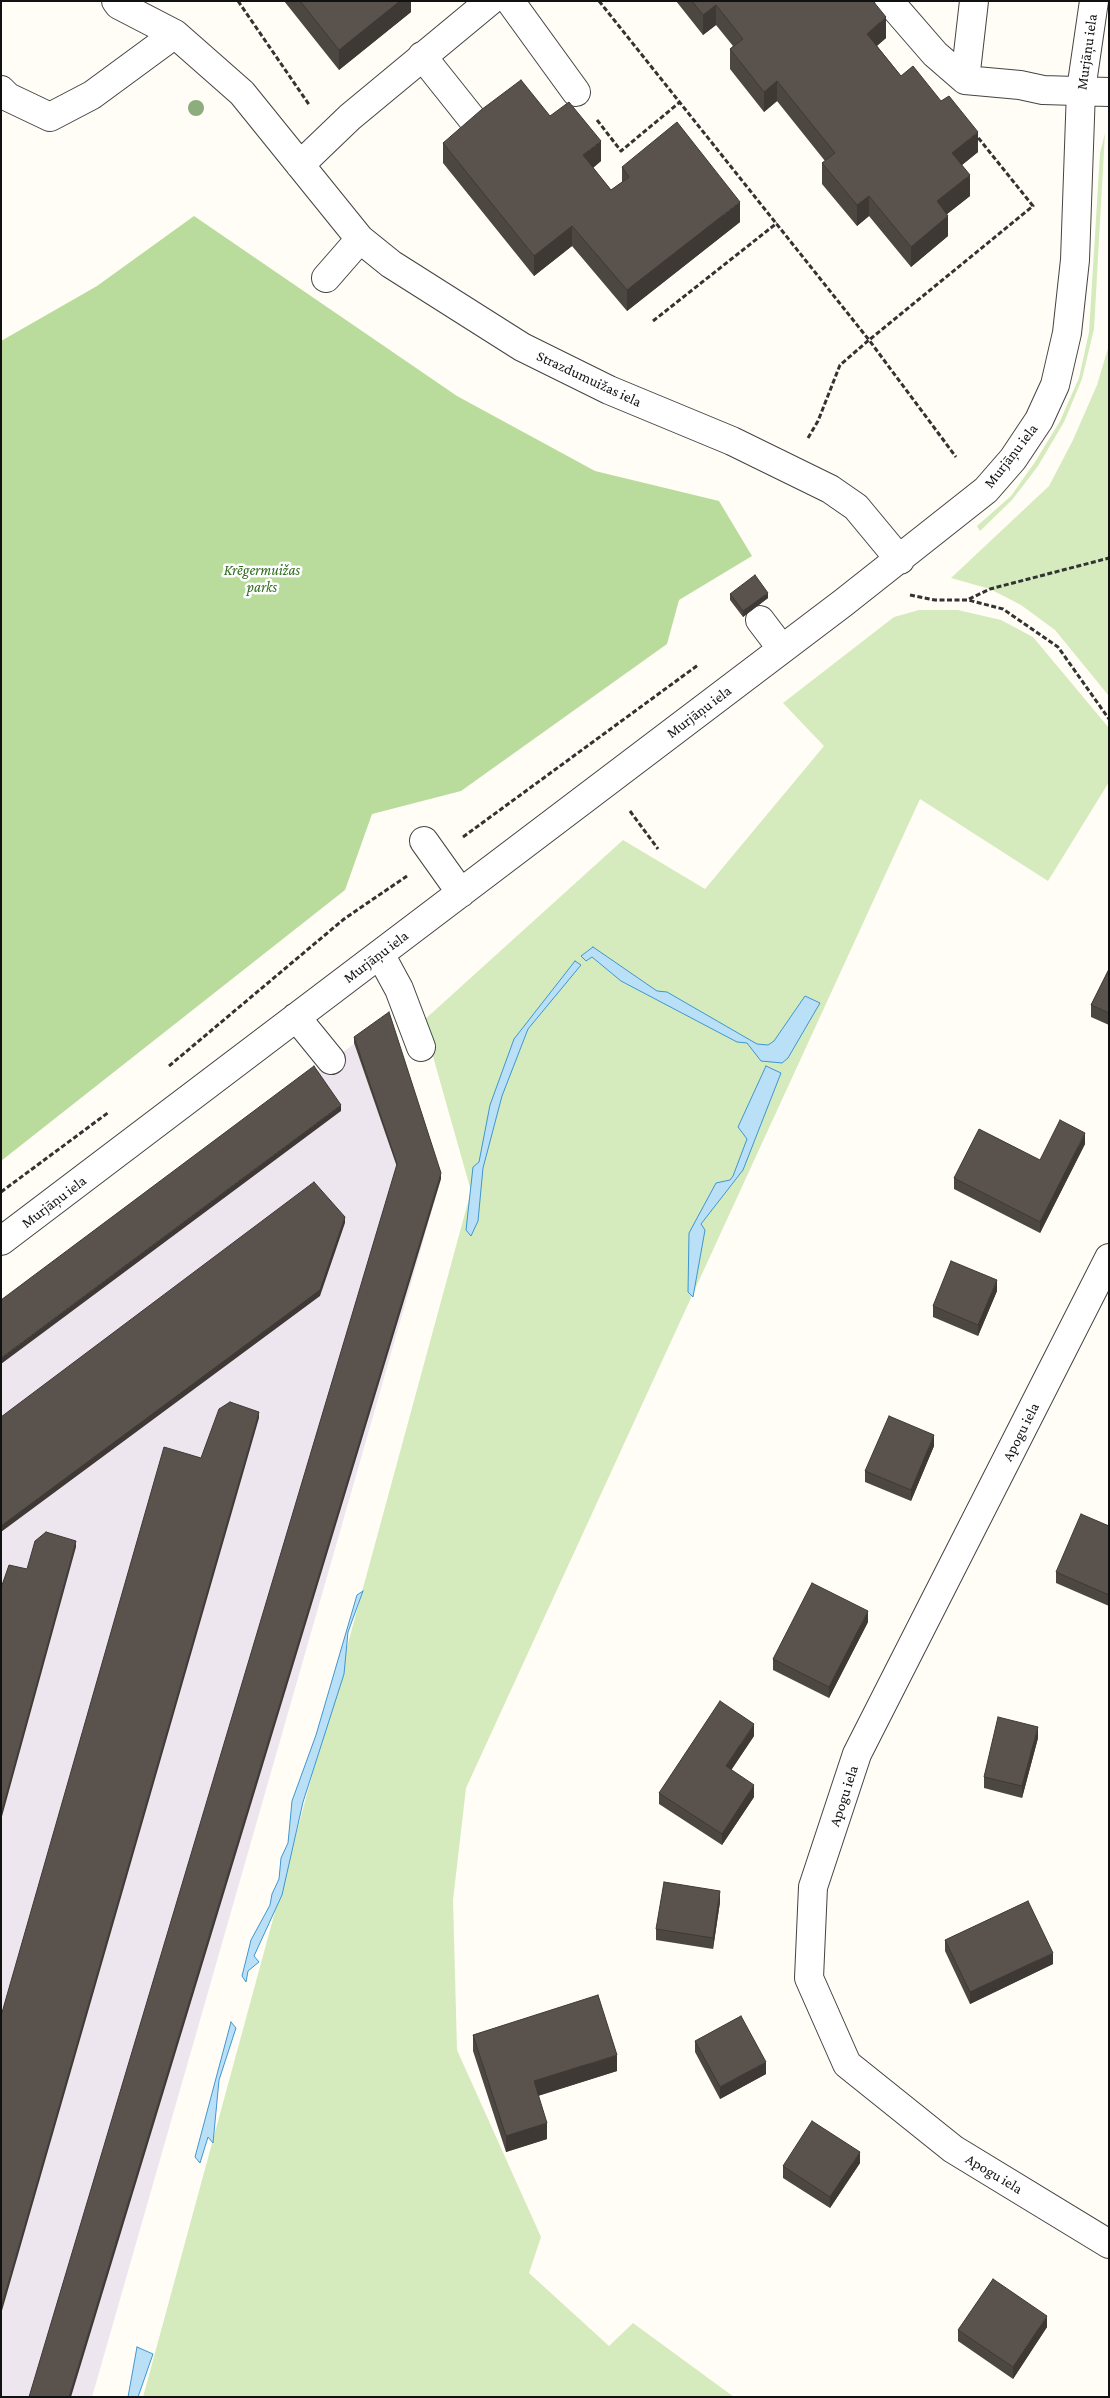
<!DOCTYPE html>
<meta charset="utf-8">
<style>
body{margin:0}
#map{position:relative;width:1110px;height:2398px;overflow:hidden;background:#fffdf5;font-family:"Crimson Pro",serif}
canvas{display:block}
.frame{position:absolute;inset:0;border:2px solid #111;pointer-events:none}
</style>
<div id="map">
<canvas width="1110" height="2398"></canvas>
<div class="frame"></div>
</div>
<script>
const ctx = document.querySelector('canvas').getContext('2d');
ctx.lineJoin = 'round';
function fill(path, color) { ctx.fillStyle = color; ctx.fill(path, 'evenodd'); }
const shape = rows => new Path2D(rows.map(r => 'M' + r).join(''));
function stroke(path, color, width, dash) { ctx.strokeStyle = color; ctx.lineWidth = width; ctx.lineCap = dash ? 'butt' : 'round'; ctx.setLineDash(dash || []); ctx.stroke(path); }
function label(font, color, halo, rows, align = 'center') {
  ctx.font = font + ' "Crimson Pro",serif'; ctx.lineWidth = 5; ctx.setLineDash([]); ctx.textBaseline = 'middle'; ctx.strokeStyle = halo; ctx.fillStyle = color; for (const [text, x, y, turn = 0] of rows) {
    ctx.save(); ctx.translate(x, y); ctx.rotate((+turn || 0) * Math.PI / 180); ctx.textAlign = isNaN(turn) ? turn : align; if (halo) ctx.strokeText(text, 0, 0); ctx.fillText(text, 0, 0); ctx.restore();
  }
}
fill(shape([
 [389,1018,441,1179,92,2397,1,2397,1,1305]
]), '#eee6ef');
fill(shape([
 [1105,133,1094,329,1082,379,1064,422,1038,466,1012,500,980,531,977,526,1011,496,1035,462,1060,421,1079,378,1089,332,1100,153],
 [1109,345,1109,696,1055,630,1021,605,990,589,951,578,1049,486,1073,440,1097,385],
 [919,610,958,610,1001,620,1033,637,1109,728,1109,782,1048,881,920,799,466,1788,453,1900,457,2050,541,2237,529,2273,609,2346,633,2323,734,2397,143,2397,471,1191,423,1021,623,840,705,889,824,746,783,703,894,617]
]), '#d5ebbd');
fill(shape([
 [194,216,457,396,595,471,719,501,752,556,679,600,667,644,461,791,372,814,345,890,1,1161,1,341,97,286]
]), '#b9dc9c');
const water = shape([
 [593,947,657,991,667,992,757,1044,768,1045,774,1041,805,996,820,1003,788,1058,782,1063,761,1061,747,1043,737,1042,621,981,592,957,586,961,581,956,593,947],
 [575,961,581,965,528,1029,502,1096,483,1168,478,1221,471,1236,466,1230,473,1167,479,1162,490,1105,514,1039,575,961],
 [766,1066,781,1073,743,1170,701,1224,705,1230,693,1297,688,1292,689,1233,716,1183,730,1180,733,1176,747,1139,738,1127,766,1066],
 [363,1591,348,1632,344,1674,303,1802,282,1895,254,1956,259,1962,248,1971,246,1982,242,1976,251,1940,270,1905,272,1894,279,1879,281,1858,288,1843,292,1801,316,1735,357,1595,363,1591],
 [231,2022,236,2028,219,2080,213,2143,208,2137,200,2163,195,2157,231,2022],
 [137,2347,153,2354,138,2397,128,2397,137,2347]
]);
fill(water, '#b9e0f7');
stroke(water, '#3f96cf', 1);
const minor = shape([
 [116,1,119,5,175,34,242,93,360,239,391,264,522,347,609,390,732,441,830,489,856,507,900,560],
 [510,1,576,92],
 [889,1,935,54,965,80,1020,85,1043,90,1109,92],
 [422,56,481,130],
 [965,80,974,1],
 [1,90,8,97,50,117,92,95,175,34],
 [300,165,350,117,490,1],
 [326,278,360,239],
 [760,620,782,649],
 [424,841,461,893],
 [380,954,399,989,421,1047],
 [296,1017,331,1060],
 [1,1241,843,603,986,490,1013,459,1039,420,1055,385,1067,333,1075,260,1081,90,1094,1],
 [1109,1258,857,1754,813,1887,809,1978,847,2064,953,2149,1109,2244]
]);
stroke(minor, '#444', 30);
stroke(shape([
 [238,1,310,106],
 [599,1,869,340,1033,206,976,135],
 [597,120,621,151,680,102],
 [653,321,777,223],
 [808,438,818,421,840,365,869,340,956,457],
 [910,595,935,600,968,600,1003,609,1058,647,1109,719],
 [969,599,990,589,1109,558],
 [630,811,658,849],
 [463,837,698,665],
 [169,1066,344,919,407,876],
 [1,1192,109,1112]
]), '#333', 3, [5, 2.5]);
stroke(minor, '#fff', 28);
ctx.fillStyle = '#8dad7f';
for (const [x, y] of [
 [196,108]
]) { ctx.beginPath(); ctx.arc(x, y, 8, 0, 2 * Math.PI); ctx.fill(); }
fill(shape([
 [284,1,411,1,411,12,339,70],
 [676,1,873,1,886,38,877,46,901,76,978,152,962,165,970,196,947,214,948,236,911,267,869,216,857,226,822,184,822,163,825,161,777,101,764,112,730,69,730,49,733,46,716,25,703,35],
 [550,116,601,161,593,168,611,190,622,182,622,167,740,222,627,311,572,246,534,276,443,163,443,143],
 [730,594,768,598,743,617,730,600],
 [1109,969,1109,1025,1091,1017,1091,1005],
 [354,1037,441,1179,397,1167,354,1043],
 [1085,1144,1040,1233,954,1189,954,1178,1040,1160],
 [997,1291,978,1336,933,1317,933,1306],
 [934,1446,911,1501,865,1482,865,1471],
 [1109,1526,1109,1606,1056,1583,1056,1572],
 [868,1622,829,1698,773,1670,773,1659],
 [754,1736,731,1770,754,1797,722,1845,659,1804,659,1793],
 [1038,1738,1022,1798,984,1788,984,1777],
 [720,1902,713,1949,656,1940,656,1929],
 [945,1940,1053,1964,970,2004,945,1951],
 [473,2035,617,2071,538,2096,547,2139,506,2152,473,2051],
 [695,2041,766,2074,720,2099,695,2052],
 [860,2163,830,2208,783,2178,783,2166],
 [1047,2327,1013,2379,958,2341,958,2330]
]), '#4d4742');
fill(shape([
 [400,1,411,1,411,12,339,70,339,50],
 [716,5,716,25,703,35,703,15],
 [886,17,886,38,867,54,867,34],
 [777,81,777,101,764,112,764,92],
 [978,132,978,152,952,173,952,153],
 [601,141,601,161,583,176,583,155],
 [970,175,970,196,937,222,937,201],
 [869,196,869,216,857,226,857,205],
 [740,202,740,222,627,311,627,290],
 [948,216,948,236,911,267,911,247],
 [572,226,572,246,534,276,534,256],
 [768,593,768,598,743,617,743,611],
 [341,1105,341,1111,1,1364,1,1358],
 [1085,1133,1085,1144,1040,1233,1040,1222],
 [441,1173,441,1179,71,2397,69,2397],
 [345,1217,345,1223,320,1296,1,1532,1,1526],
 [997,1280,997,1291,978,1336,978,1325],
 [259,1412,259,1418,1,2314,1,2308],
 [934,1435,934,1446,911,1501,911,1490],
 [76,1541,76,1547,1,1820,1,1814],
 [868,1611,868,1622,829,1698,829,1687],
 [754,1724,754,1736,726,1778,726,1766],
 [1038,1727,1038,1738,1022,1798,1022,1786],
 [754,1785,754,1797,722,1845,722,1834],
 [720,1891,720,1902,713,1949,713,1938],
 [1053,1953,1053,1964,970,2004,970,1992],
 [617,2055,617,2071,534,2097,534,2081],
 [766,2062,766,2074,720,2099,720,2087],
 [547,2123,547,2139,506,2152,506,2136],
 [860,2152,860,2163,830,2208,830,2197],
 [1047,2316,1047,2327,1013,2379,1013,2367]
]), '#3f3936');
const building = shape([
 [300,1,400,1,339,50,300,1],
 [692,1,873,1,886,17,867,34,901,76,913,66,941,101,949,96,978,132,952,153,970,175,937,201,948,216,911,247,869,196,857,205,822,163,835,153,777,81,764,92,730,49,743,39,716,5,703,15,692,1],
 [521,80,550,116,569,102,601,141,583,155,611,190,629,177,622,167,677,122,740,202,627,290,572,226,534,256,443,143,481,110,521,80],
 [755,575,768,593,743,611,730,594,755,575],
 [1109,969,1109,1013,1091,1005,1109,969],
 [389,1012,441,1173,69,2397,29,2397,397,1164,354,1037,389,1012],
 [314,1066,341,1105,1,1358,1,1300,314,1066],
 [1060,1120,1085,1133,1040,1222,954,1178,979,1129,1040,1160,1060,1120],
 [314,1182,345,1217,320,1290,1,1526,1,1417,314,1182],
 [951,1261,997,1280,978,1325,933,1306,951,1261],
 [230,1402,259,1412,1,2308,1,2016,164,1447,201,1458,219,1409,230,1402],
 [889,1416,934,1435,911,1490,865,1471,889,1416],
 [1081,1514,1109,1526,1109,1595,1056,1572,1081,1514],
 [46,1532,76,1541,1,1814,1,1588,9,1565,27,1569,35,1541,46,1532],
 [812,1583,868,1611,829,1687,773,1659,812,1583],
 [720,1701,754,1724,726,1766,754,1785,722,1834,659,1793,720,1701],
 [998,1717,1038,1727,1022,1786,984,1777,998,1717],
 [664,1882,720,1891,713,1938,656,1929,664,1882],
 [1028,1901,1053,1953,970,1992,945,1940,1028,1901],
 [598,1995,617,2055,534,2081,547,2123,506,2136,473,2035,598,1995],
 [741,2016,766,2062,720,2087,695,2041,741,2016],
 [812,2121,860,2152,830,2197,783,2166,812,2121],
 [993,2279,1047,2316,1013,2367,958,2330,993,2279]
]);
fill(building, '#5a524d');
stroke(building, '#3f3936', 1);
label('15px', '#111', '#fff', [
 ["Murjāņu iela",1087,52,-82],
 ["Strazdumuižas iela",589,379,25],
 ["Murjāņu iela",1011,456,-52],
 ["Murjāņu iela",699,712,-37],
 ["Murjāņu iela",376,957,-37],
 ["Murjāņu iela",54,1202,-37],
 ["Apogu iela",1021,1432,-63],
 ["Apogu iela",844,1796,-72],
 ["Apogu iela",994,2174,31]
]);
label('italic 15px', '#2f6b1f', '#fff', [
 ["Krēgermuižas",262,570],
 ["parks",262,587]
]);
</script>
